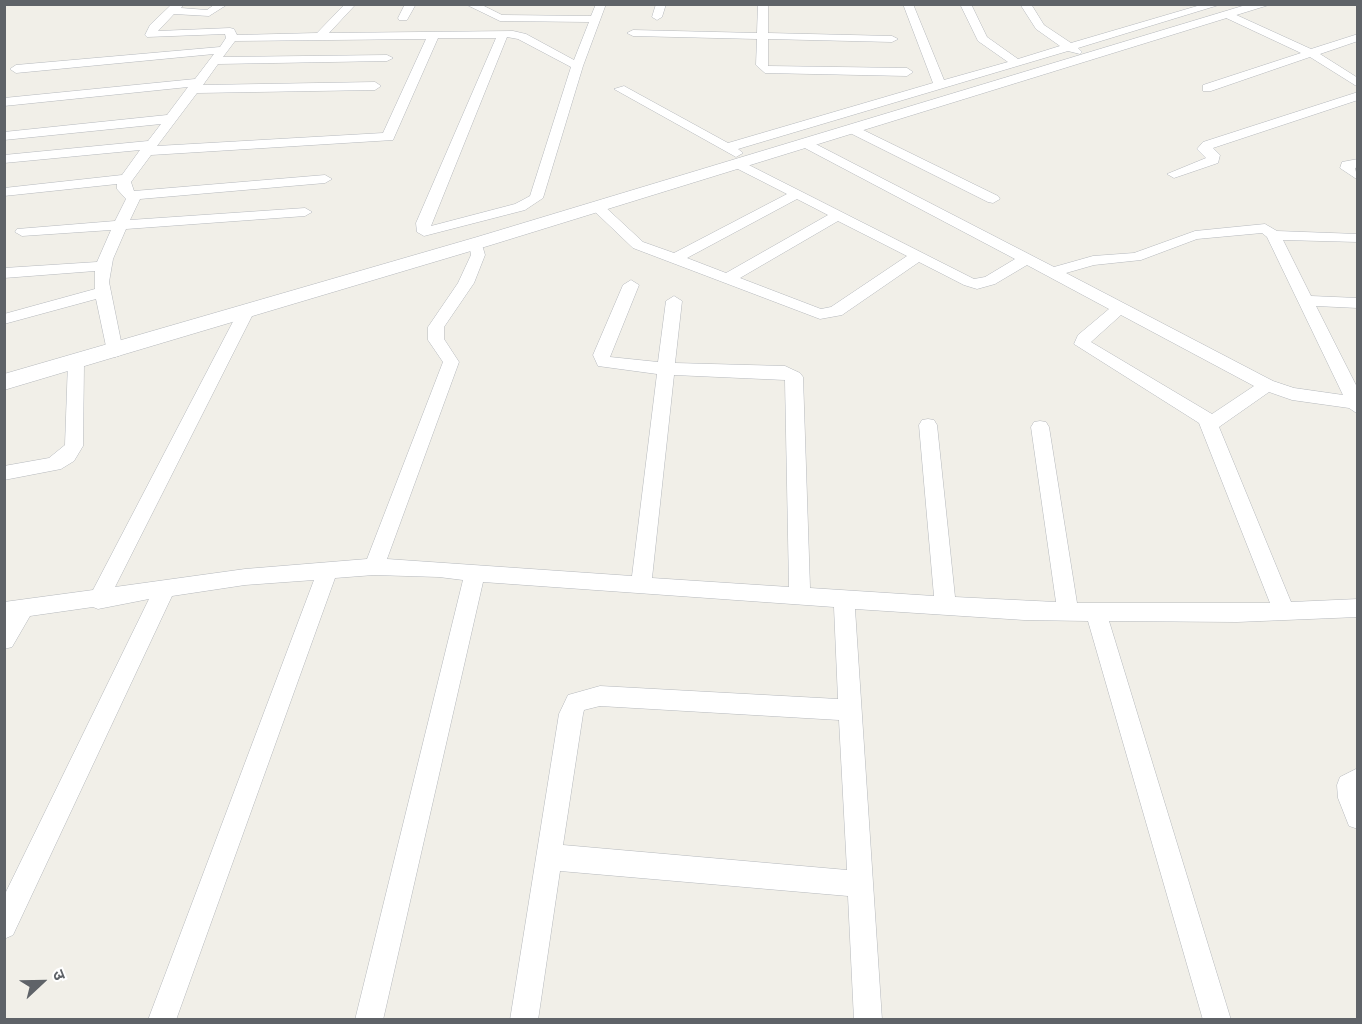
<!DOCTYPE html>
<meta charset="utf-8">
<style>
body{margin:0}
#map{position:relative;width:1362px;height:1024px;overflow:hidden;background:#f1efe8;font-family:Helvetica,"Noto Sans Devanagari",sans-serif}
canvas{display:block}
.frame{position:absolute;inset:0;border:6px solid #5f6368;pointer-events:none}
.north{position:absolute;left:12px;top:952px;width:60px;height:60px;-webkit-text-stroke:4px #fff;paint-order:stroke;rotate:68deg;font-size:16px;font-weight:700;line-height:24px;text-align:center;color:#5f6368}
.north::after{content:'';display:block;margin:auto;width:21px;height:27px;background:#5f6368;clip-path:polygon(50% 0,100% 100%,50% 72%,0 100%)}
</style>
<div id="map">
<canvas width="1362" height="1024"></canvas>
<div class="frame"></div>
<div class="north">उ</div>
</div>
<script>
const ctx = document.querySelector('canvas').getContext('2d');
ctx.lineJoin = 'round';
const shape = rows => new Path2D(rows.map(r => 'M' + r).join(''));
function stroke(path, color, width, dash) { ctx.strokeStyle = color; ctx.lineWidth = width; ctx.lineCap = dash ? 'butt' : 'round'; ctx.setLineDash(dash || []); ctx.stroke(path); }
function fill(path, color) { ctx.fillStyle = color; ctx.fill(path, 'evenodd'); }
const minor = shape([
 [172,4,184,4,181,8,207,10,215,4,228,4,209,16,174,14,158,31,230,28,234,29,237,35,317,33,345,4,356,4,329,33,513,31,526,34,574,60,589,22,500,21,465,4,480,4,502,15,591,16,596,4,606,4,583,66,543,198,525,210,424,236,417,232,416,223,496,38,438,38,393,140,151,155,131,182,134,191,325,175,332,179,325,183,140,199,130,220,305,208,312,212,305,216,126,229,113,259,109,282,123,351,121,355,115,357,107,351,96,299,4,324,4,314,95,289,95,271,4,278,4,268,97,262,111,230,22,236,15,232,17,229,115,221,126,199,117,189,117,184,4,196,4,188,122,175,140,150,4,163,4,155,148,141,161,124,4,140,4,132,167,115,188,87,4,106,4,98,195,79,214,54,16,73,10,69,16,65,220,47,226,38,225,34,147,37,145,35,150,25,172,4],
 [507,37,518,39,571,67,530,196,515,204,431,226,507,37],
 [426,39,383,133,157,146,197,93,375,90,381,86,375,82,203,85,218,64,387,61,393,58,387,55,223,57,235,41,426,39],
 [405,4,416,4,407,20,399,20,398,18,405,4],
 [656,4,666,4,662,17,657,20,652,17,656,4],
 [758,4,768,4,768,33,892,36,898,39,892,42,768,39,768,66,907,68,913,72,907,76,765,73,756,65,757,39,633,36,627,33,633,30,757,33,758,4],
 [903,4,913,4,944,80,1008,62,978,41,960,4,971,4,987,37,1018,59,1060,46,1036,29,1020,4,1031,4,1044,25,1071,43,1204,4,1222,4,1078,48,1082,52,1080,54,1068,51,738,149,743,153,736,157,614,89,624,86,728,143,933,83,903,4],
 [1224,13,1232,13,1311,49,1358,34,1358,41,1320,54,1358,78,1358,87,1310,57,1211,91,1203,91,1203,85,1301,53,1224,17,1224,13],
 [1358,92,1358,100,1213,148,1220,155,1218,163,1174,178,1167,174,1206,158,1197,149,1203,142,1358,92],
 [853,125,998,196,1000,199,993,203,988,202,848,132,847,129,853,125],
 [806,139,1054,267,1093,256,1134,253,1195,231,1265,224,1277,231,1358,234,1358,242,1283,240,1311,296,1358,298,1358,308,1316,306,1358,389,1358,414,1349,408,1292,400,1269,392,1219,427,1291,602,1358,599,1358,617,1237,622,1109,621,1231,1020,1203,1020,1088,621,1024,620,855,609,882,1020,854,1020,848,896,560,871,538,1020,510,1020,559,714,568,695,600,686,838,699,834,607,483,582,383,1020,355,1020,463,580,439,577,374,575,335,578,176,1020,148,1020,314,580,245,585,172,596,13,935,4,939,4,896,149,599,98,609,93,607,30,616,12,647,4,649,4,602,93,590,238,312,246,307,254,312,115,587,245,569,367,559,443,362,428,340,428,327,458,283,471,255,469,244,471,241,481,241,485,255,474,283,444,327,444,339,459,362,387,559,632,576,657,374,598,366,593,355,623,285,631,280,639,285,610,357,658,362,666,301,674,296,682,301,675,363,785,366,800,373,803,377,810,588,934,596,919,425,922,420,928,419,934,420,937,425,955,597,1056,602,1031,427,1034,422,1040,421,1046,422,1049,427,1077,603,1270,603,1199,423,1074,344,1078,335,1109,309,1027,265,995,284,977,289,964,285,919,262,842,315,820,319,633,248,590,207,592,204,602,204,643,242,674,253,787,194,734,167,732,164,739,160,974,279,985,277,1015,259,801,146,799,143,806,139],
 [797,199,828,215,726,273,687,258,797,199],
 [838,221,907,256,831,307,821,309,740,278,838,221],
 [1262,233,1267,237,1343,395,1294,388,1273,381,1066,273,1094,265,1141,260,1197,239,1262,233],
 [1121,315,1254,386,1212,414,1091,342,1121,315],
 [674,375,785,380,789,587,652,578,674,375],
 [600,706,839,720,847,870,563,845,583,714,584,710,600,706],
 [1358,159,1358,167,1355,168,1358,180,1340,168,1342,162,1358,159],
 [76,356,84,362,83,446,74,461,61,469,4,480,4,466,49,458,65,445,68,362,76,356],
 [1358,768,1358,829,1349,826,1338,798,1337,785,1340,777,1358,768]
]);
const tertiary = shape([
 [1249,4,1272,4,491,245,4,390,4,374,477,237,1249,4]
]);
stroke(minor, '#b5b8bc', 1);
stroke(tertiary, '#b5b8bc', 1);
fill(minor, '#fff');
fill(tertiary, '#fff');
</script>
